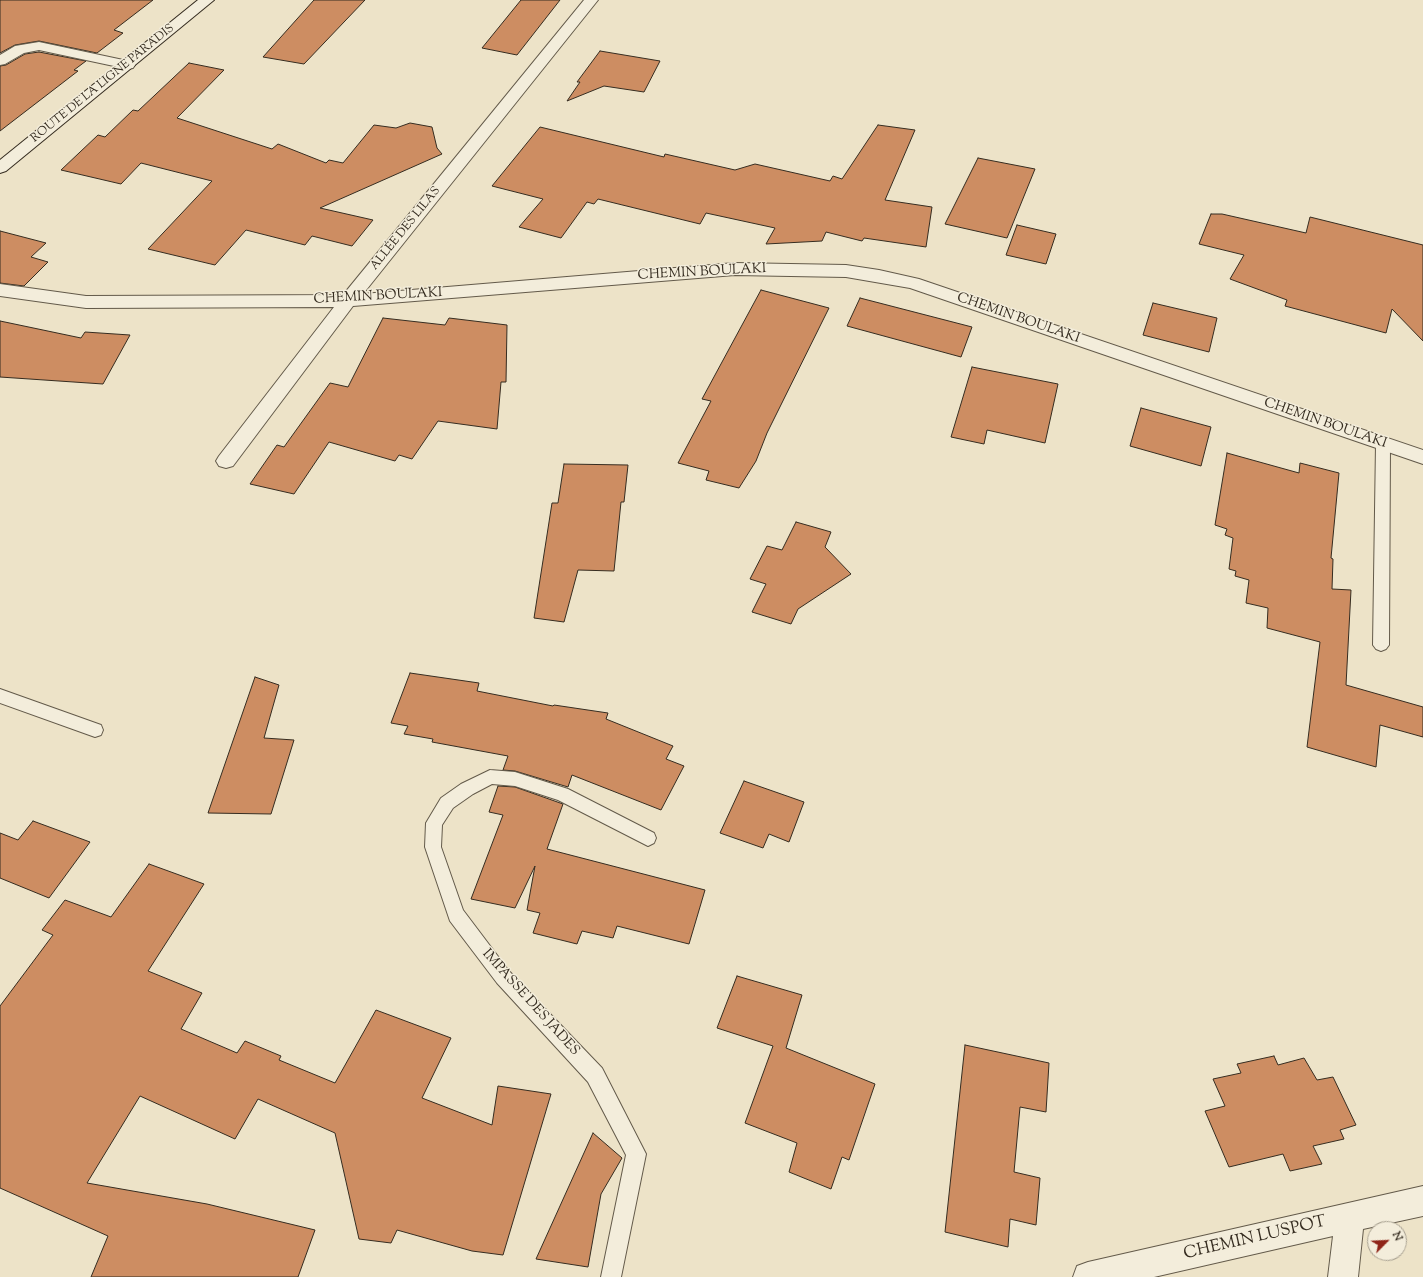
<!DOCTYPE html>
<meta charset="utf-8">
<style>
body{margin:0}
#map{position:relative;width:1423px;height:1277px;overflow:hidden;background:#ede3c8;font-family:"Sorts Mill Goudy",serif}
canvas{display:block}
.north{position:absolute;left:1367px;top:1221px;width:40px;height:40px;box-sizing:border-box;background:#f3eddb;border:1px solid #a7a090;border-radius:50%;rotate:66deg;font-size:11px;font-weight:700;line-height:16px;text-align:center;color:#352c20}
.north::after{content:'';display:block;margin:auto;width:14px;height:18px;background:#8f2418;clip-path:polygon(50% 0,100% 100%,50% 72%,0 100%)}
</style>
<div id="map">
<canvas width="1423" height="1277"></canvas>
<div class="north">N</div>
</div>
<script>
const ctx = document.querySelector('canvas').getContext('2d');
ctx.lineJoin = 'round';
function fill(path, color) { ctx.fillStyle = color; ctx.fill(path, 'evenodd'); }
const shape = rows => new Path2D(rows.map(r => 'M' + r).join(''));
function stroke(path, color, width, dash) { ctx.strokeStyle = color; ctx.lineWidth = width; ctx.lineCap = dash ? 'butt' : 'round'; ctx.setLineDash(dash || []); ctx.stroke(path); }
function label(font, color, halo, rows, align = 'center') {
  ctx.font = font + ' "Sorts Mill Goudy",serif'; ctx.lineWidth = 3; ctx.setLineDash([]); ctx.textBaseline = 'middle'; ctx.strokeStyle = halo; ctx.fillStyle = color; for (const [text, x, y, turn = 0] of rows) {
    ctx.save(); ctx.translate(x, y); ctx.rotate((+turn || 0) * Math.PI / 180); ctx.textAlign = isNaN(turn) ? turn : align; if (halo) ctx.strokeText(text, 0, 0); ctx.fillText(text, 0, 0); ctx.restore();
  }
}
const building = shape([
 [0,0,153,0,114,30,123,33,97,53,39,41,15,45,0,53,0,0],
 [314,0,365,0,304,64,263,57,314,0],
 [521,0,560,0,517,55,482,48,521,0],
 [600,51,660,61,644,92,604,86,567,101,580,82,577,82,600,51],
 [39,52,86,61,74,70,78,71,0,131,0,66,6,65,25,54,39,52],
 [189,63,224,70,177,118,272,149,278,144,326,163,329,160,343,163,374,125,396,128,410,123,432,127,437,148,442,154,320,208,373,220,352,246,312,236,305,245,246,230,215,265,148,249,212,181,141,163,121,184,61,170,98,135,105,137,133,110,138,111,189,63],
 [878,125,915,130,885,200,932,207,926,247,864,238,862,241,826,232,822,241,766,244,775,228,706,213,700,224,598,199,594,204,587,202,561,238,519,227,543,199,492,186,540,127,664,157,665,154,735,170,755,164,830,181,833,176,842,179,878,125],
 [978,158,1035,169,1007,238,945,224,978,158],
 [1211,214,1222,214,1306,233,1310,217,1423,245,1423,341,1392,309,1386,333,1285,306,1287,300,1230,279,1244,255,1199,244,1211,214],
 [1017,225,1056,234,1046,264,1006,255,1017,225],
 [0,231,46,243,31,257,48,262,24,286,0,283,0,231],
 [761,290,829,308,767,433,756,461,739,488,706,480,709,471,678,463,711,401,702,399,761,290],
 [860,298,972,327,961,357,847,326,860,298],
 [1153,303,1217,318,1209,352,1143,335,1153,303],
 [383,318,445,325,449,318,507,325,506,382,501,382,497,429,438,421,412,459,399,455,395,461,329,442,294,494,250,484,277,445,284,447,330,383,348,387,383,318],
 [0,321,81,338,85,332,130,335,103,384,0,377,0,321],
 [972,367,1058,384,1045,443,987,430,984,444,951,437,972,367],
 [1141,408,1211,427,1201,466,1130,446,1141,408],
 [1227,453,1299,473,1300,463,1339,473,1331,558,1333,559,1332,589,1351,590,1346,685,1423,707,1423,737,1380,725,1376,767,1307,747,1320,642,1267,628,1268,608,1246,603,1249,580,1235,576,1236,571,1229,569,1233,538,1225,535,1227,529,1215,525,1227,453],
 [564,464,628,465,624,502,621,502,614,571,578,570,564,622,534,618,552,503,558,503,564,464],
 [796,522,831,532,825,547,851,574,798,609,791,624,752,612,766,584,750,579,767,546,782,550,796,522],
 [410,673,479,683,477,691,553,706,554,705,608,713,606,719,673,746,666,759,684,766,661,810,572,775,568,787,515,771,503,770,508,756,432,742,433,739,404,734,408,726,391,723,410,673],
 [255,677,279,685,264,738,294,740,271,814,208,813,255,677],
 [744,781,804,802,789,842,769,834,763,848,720,833,744,781],
 [498,786,515,787,563,804,547,849,705,890,689,944,617,926,613,938,582,931,577,944,533,933,540,913,527,910,535,866,515,908,471,899,503,815,489,812,498,786],
 [33,821,90,842,49,898,0,878,0,833,18,840,33,821],
 [149,864,204,884,148,971,202,993,181,1029,237,1053,245,1041,281,1056,279,1060,335,1083,376,1010,451,1038,422,1098,492,1125,498,1086,551,1094,503,1255,472,1251,397,1230,391,1243,359,1239,335,1133,258,1099,235,1139,140,1096,87,1183,207,1204,315,1230,298,1277,91,1277,108,1236,0,1188,0,1006,53,935,42,930,65,900,111,917,149,864],
 [737,976,802,995,786,1048,875,1084,849,1160,842,1157,831,1189,789,1172,797,1143,745,1123,773,1046,717,1028,737,976],
 [965,1045,1049,1063,1046,1112,1020,1107,1014,1172,1040,1178,1036,1225,1010,1219,1008,1247,945,1232,965,1045],
 [1274,1056,1278,1065,1304,1058,1317,1080,1333,1077,1356,1125,1340,1130,1344,1139,1313,1146,1322,1164,1290,1171,1283,1154,1229,1167,1205,1111,1225,1106,1213,1079,1241,1073,1237,1064,1274,1056],
 [593,1133,622,1158,601,1194,588,1267,536,1259,593,1133]
]);
fill(building, '#cd8d62');
stroke(building, '#352c20', 1);
const lane = shape([
 [1383,439,1388,441,1390,444,1389,645,1386,649,1381,651,1376,649,1373,645,1376,444,1378,441,1383,439],
 [0,689,101,725,103,730,101,735,95,737,0,703,0,689],
 [490,770,515,772,568,789,654,833,656,838,654,843,648,846,558,800,515,786,492,784,473,794,453,808,442,825,441,847,463,910,509,971,602,1068,646,1154,621,1277,601,1277,626,1155,588,1082,497,983,450,921,425,847,426,823,441,798,461,784,490,770]
]);
const street = shape([
 [584,0,598,0,363,294,735,263,846,265,879,270,919,279,1423,450,1423,464,910,288,846,277,735,275,353,306,233,466,226,468,219,466,216,461,219,456,334,307,86,308,0,296,0,284,86,296,343,295,584,0],
 [39,42,128,61,133,62,135,65,133,68,128,69,39,50,24,53,5,64,0,65,0,55,15,46,39,42],
 [1423,1186,1423,1216,1363,1229,1358,1277,1328,1277,1333,1236,1154,1277,1073,1277,1077,1266,1088,1262,1423,1186]
]);
const secondary = shape([
 [198,0,214,0,6,171,0,173,0,160,198,0]
]);
stroke(lane, '#635a4a', 2);
stroke(street, '#635a4a', 2);
stroke(secondary, '#352c20', 2);
fill(lane, '#f3eddb');
fill(street, '#f3eddb');
fill(secondary, '#f3eddb');
label('12px', '#352c20', '#f3eddb', [
 ["ROUTE DE LA LIGNE PARADIS",103,84,-39],
 ["ALLÉE DES LILAS",406,229,-51]
]);
label('14px', '#352c20', '#f3eddb', [
 ["CHEMIN BOULAKI",702,273,-3],
 ["CHEMIN BOULAKI",378,297,-3],
 ["CHEMIN BOULAKI",1018,319,19],
 ["CHEMIN BOULAKI",1325,424,19],
 ["IMPASSE DES JADES",530,1003,48]
]);
label('17px', '#352c20', '#f3eddb', [
 ["CHEMIN LUSPOT",1255,1239,-13]
]);
</script>
